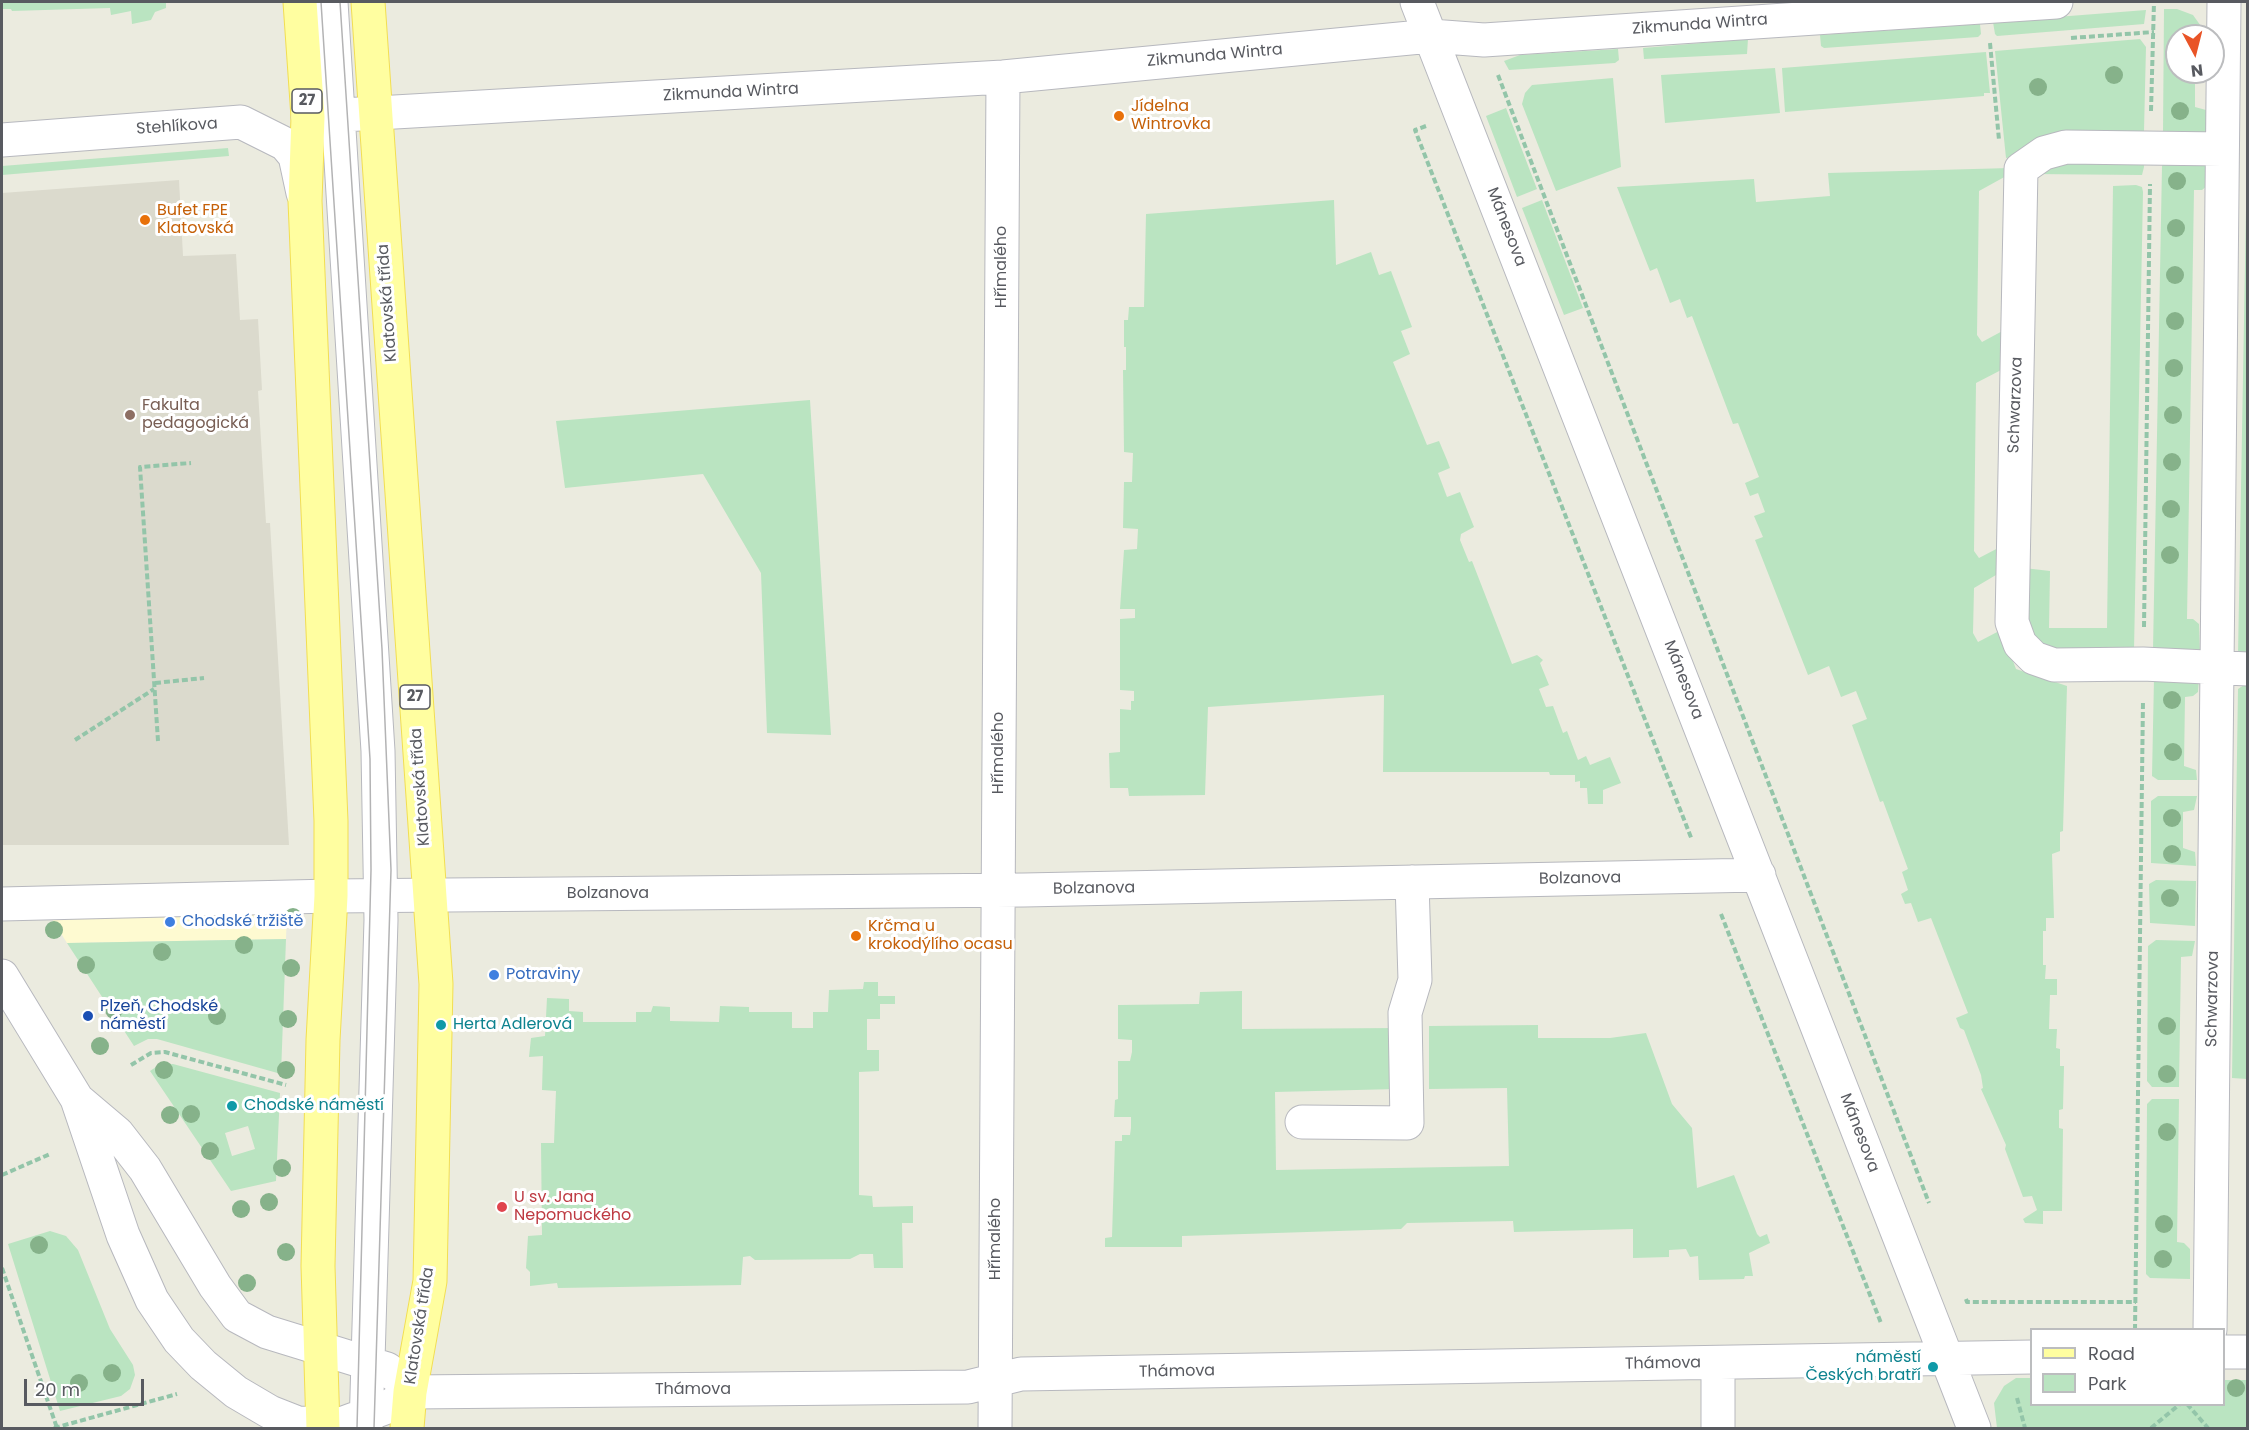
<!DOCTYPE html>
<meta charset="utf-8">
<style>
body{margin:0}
#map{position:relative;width:2249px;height:1430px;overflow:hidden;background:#ebebdf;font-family:Poppins,sans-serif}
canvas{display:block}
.frame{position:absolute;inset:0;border:3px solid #585a60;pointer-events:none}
.legend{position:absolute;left:2030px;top:1328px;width:195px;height:78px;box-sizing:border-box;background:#fff;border:2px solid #bcbdbf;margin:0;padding:8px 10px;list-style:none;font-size:18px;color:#585a60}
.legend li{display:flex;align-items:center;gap:12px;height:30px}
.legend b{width:30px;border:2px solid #bcbdbf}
.north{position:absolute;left:2165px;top:24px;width:60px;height:60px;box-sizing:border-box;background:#fff;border:2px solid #bcbdbf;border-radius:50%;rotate:173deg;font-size:16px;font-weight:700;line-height:24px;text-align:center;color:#585a60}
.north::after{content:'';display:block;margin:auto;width:21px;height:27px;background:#e95427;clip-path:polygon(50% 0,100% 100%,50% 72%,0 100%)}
.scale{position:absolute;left:24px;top:1379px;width:120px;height:27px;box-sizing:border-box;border:3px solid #585a60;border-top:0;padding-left:8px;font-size:18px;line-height:21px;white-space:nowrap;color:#585a60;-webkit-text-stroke:4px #fff;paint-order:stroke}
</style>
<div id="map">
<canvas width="2249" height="1430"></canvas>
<div class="frame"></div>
<ul class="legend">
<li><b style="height:8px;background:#fffea0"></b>Road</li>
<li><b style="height:16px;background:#bae4c1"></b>Park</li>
</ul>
<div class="north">N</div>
<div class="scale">20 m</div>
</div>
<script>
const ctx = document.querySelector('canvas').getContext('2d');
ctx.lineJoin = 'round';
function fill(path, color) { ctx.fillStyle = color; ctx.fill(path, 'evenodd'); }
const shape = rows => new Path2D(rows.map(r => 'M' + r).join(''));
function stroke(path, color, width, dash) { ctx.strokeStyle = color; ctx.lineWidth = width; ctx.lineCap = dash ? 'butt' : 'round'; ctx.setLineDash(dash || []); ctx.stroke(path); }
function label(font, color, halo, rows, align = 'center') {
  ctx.font = font + ' Poppins,sans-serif'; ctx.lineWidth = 6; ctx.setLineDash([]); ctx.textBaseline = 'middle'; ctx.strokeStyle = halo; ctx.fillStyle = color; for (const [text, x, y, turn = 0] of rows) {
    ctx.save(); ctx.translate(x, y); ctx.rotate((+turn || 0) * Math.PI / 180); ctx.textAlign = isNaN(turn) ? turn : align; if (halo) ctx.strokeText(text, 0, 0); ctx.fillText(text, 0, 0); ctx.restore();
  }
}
fill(shape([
 [287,910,286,939,67,943,49,914]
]), '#fefad1');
fill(shape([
 [179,180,183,256,236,254,240,320,258,319,262,390,258,391,266,523,270,523,289,845,2,845,2,193]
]), '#dbdacd');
fill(shape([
 [2,2,166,2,166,8,155,12,151,20,132,24,131,11,111,15,110,8,12,11,11,9,2,9],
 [2164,9,2177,9,2193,15,2208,36,2177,36,2177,72,2195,72,2195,107,2206,110,2207,132,2204,136,2165,136,2163,132],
 [2146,10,2144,24,1997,36,1995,34,1993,22],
 [1980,24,1981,34,1978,37,1824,48,1821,46,1820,35],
 [1748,39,1747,54,1644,59,1643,48],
 [2140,39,2146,47,2144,131,2141,135,2006,158,1995,51],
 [1618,49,1619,60,1615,63,1509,70,1504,61,1520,55],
 [1986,52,1990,93,1984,93,1984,96,1785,112,1782,68],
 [1775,68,1780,113,1665,123,1661,75],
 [1613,78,1621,167,1556,191,1522,104,1525,93,1532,85],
 [1506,108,1537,189,1517,197,1486,116],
 [228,148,229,156,2,175,2,166],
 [2247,154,2247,661,2238,655],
 [2200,160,2207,166,2207,186,2202,190,2194,190,2187,619,2193,619,2199,624,2200,656,2153,650,2162,166,2165,161],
 [2053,162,2144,163,2144,167,2142,175,2032,174],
 [2010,168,2008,175,1979,191,1977,335,1982,342,2008,328,2005,368,1976,383,1974,551,1979,558,2002,546,2001,572,1974,588,1973,633,1978,642,2001,630,2016,669,2067,686,2063,831,2060,832,2060,851,2052,854,2054,918,2046,918,2046,931,2043,931,2043,965,2046,965,2045,979,2057,979,2057,995,2050,995,2049,1029,2057,1029,2056,1048,2060,1049,2060,1066,2064,1066,2063,1109,2059,1110,2059,1128,2063,1129,2062,1211,2043,1211,2043,1224,2025,1223,2023,1219,2037,1210,2032,1196,2023,1197,2005,1149,2006,1145,1981,1089,1983,1088,1981,1075,1964,1030,1960,1028,1956,1018,1968,1013,1931,918,1918,922,1911,903,1905,904,1901,894,1908,890,1902,872,1908,869,1883,801,1880,802,1852,725,1867,719,1856,691,1841,697,1829,666,1808,675,1755,540,1763,537,1754,516,1765,512,1758,493,1750,496,1745,483,1759,477,1738,423,1733,424,1692,316,1687,318,1680,299,1670,303,1657,268,1650,271,1617,187,1754,179,1756,202,1830,196,1828,173],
 [2136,185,2142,187,2143,192,2134,650,2053,654,2028,635,2024,568,2050,571,2049,628,2107,628,2113,186],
 [1334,200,1336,265,1371,252,1379,275,1391,271,1412,327,1401,331,1410,354,1393,362,1427,445,1439,441,1447,460,1450,468,1438,473,1447,497,1460,492,1474,527,1461,534,1460,540,1469,562,1472,561,1512,664,1537,655,1543,660,1540,663,1549,685,1539,689,1546,707,1553,706,1563,733,1567,731,1578,760,1586,756,1590,765,1610,757,1621,783,1603,790,1603,804,1588,804,1587,788,1580,788,1580,781,1575,782,1575,775,1550,775,1549,772,1383,772,1384,695,1208,707,1205,795,1129,796,1128,788,1110,788,1109,753,1120,752,1120,709,1131,710,1131,701,1134,701,1134,691,1120,690,1120,619,1135,618,1135,609,1120,609,1124,550,1137,549,1138,529,1123,528,1124,482,1132,482,1133,453,1124,452,1123,370,1126,370,1126,347,1124,347,1124,320,1128,320,1129,307,1144,307,1146,214],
 [1542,200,1583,308,1564,315,1522,208],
 [810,400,831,735,767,733,761,573,703,474,565,488,556,421],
 [2154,678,2199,678,2198,692,2193,696,2185,697,2184,766,2196,770,2197,780,2158,780,2152,776],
 [2247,683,2247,1079,2232,1078,2238,689],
 [2158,796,2197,796,2194,810,2183,812,2183,848,2195,852,2196,866,2151,863,2151,801],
 [2156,880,2196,881,2195,926,2150,923,2149,884],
 [286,939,281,1074,157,1039,148,1039,134,1046,67,943],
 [2156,940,2195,941,2192,956,2181,957,2179,1087,2152,1087,2147,1081,2148,946],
 [864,982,878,982,878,996,895,996,895,1004,880,1004,880,1019,867,1019,867,1050,879,1050,879,1071,859,1072,859,1195,872,1196,873,1207,913,1206,913,1223,902,1223,903,1268,874,1268,873,1254,860,1254,850,1259,755,1260,750,1256,743,1257,741,1285,558,1288,557,1283,530,1286,530,1272,526,1268,528,1236,542,1235,541,1143,554,1143,556,1091,542,1090,543,1056,529,1057,531,1038,545,1036,547,998,569,999,569,1011,583,1012,583,1022,636,1022,636,1012,651,1012,653,1006,670,1007,670,1021,719,1022,720,1006,749,1007,749,1012,792,1012,792,1028,813,1028,813,1012,828,1012,829,990,863,989],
 [1242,991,1242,1029,1398,1028,1397,1089,1275,1092,1276,1170,1509,1166,1507,1088,1429,1089,1429,1026,1538,1025,1538,1038,1610,1038,1646,1033,1672,1104,1692,1128,1697,1188,1734,1175,1757,1234,1760,1237,1767,1234,1770,1243,1749,1253,1753,1276,1745,1276,1744,1279,1699,1280,1698,1256,1690,1257,1686,1249,1669,1250,1669,1257,1633,1258,1633,1229,1514,1232,1513,1221,1407,1223,1401,1229,1182,1236,1182,1247,1105,1247,1105,1238,1112,1237,1115,1141,1122,1141,1122,1135,1130,1135,1131,1128,1131,1117,1114,1117,1115,1100,1118,1099,1118,1061,1130,1061,1132,1052,1132,1040,1118,1039,1118,1005,1199,1004,1200,992],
 [173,1064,280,1093,276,1181,231,1191,150,1071,159,1065],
 [248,1126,255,1149,232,1156,225,1133],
 [2152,1099,2179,1099,2177,1242,2184,1243,2190,1249,2190,1279,2150,1278,2146,1274,2147,1104],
 [50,1231,66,1236,78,1250,110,1329,133,1365,135,1375,130,1389,121,1396,60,1411,8,1244],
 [2016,1378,2031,1378,2032,1404,2224,1404,2224,1380,2247,1380,2247,1428,1997,1428,1994,1403,2004,1386]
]), '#bae4c1');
const minor = shape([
 [331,2,378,751,381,920,366,1428],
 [1417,2,1974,1428],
 [308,117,1003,77,1431,36,1484,40,2056,2],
 [2,140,241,122,285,144,295,156,303,193],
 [2222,149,2066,147,2044,153,2021,169,2012,622,2020,644,2034,658,2054,665,2143,664,2248,669],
 [2,904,331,896,1024,890,1759,875],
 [2,976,77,1099,123,1235,152,1300,179,1340,203,1365,236,1392,270,1412,298,1423,341,1424,390,1406,410,1392],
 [78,1100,117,1133,145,1169,215,1286,237,1316,267,1332,387,1369,401,1380,410,1392],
 [1302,1122,1407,1123,1405,1013,1415,980,1412,882],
 [2210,1330,2224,2],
 [2224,1352,2248,1352],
 [1718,1363,1718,1428],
 [410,1392,968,1387,1021,1374,2032,1357],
 [995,1428,1003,77]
]);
const major = shape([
 [300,2,308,117,305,201,331,821,331,896,323,1040,318,1266,323,1428],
 [368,2,436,984,430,1281,410,1392,407,1428]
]);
stroke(minor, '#b7b8be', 35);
stroke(major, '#f2de52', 35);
stroke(shape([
 [2071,38,2154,32],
 [1990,43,1999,140],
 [1498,75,1929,1203],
 [2151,111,2154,2],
 [1426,126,1415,130,1692,840],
 [2144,627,2150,184],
 [155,683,204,678],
 [75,740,154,689],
 [158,741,140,467,191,463],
 [1721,914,1881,1323],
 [131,1065,151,1053,165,1052,286,1085],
 [2,1175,50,1154],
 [2,1268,57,1428],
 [1966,1299,1967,1302,2136,1302],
 [2135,1330,2143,700],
 [2017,1398,2025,1428],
 [2187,1404,2208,1428],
 [54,1428,177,1394],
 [2151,1428,2180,1404]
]), '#93c5a9', 4, [6, 3]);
stroke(minor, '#fff', 33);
stroke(major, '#fffea0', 33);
stroke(shape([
 [321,2,370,759,371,870,357,1428],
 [340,2,382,649,391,870,374,1428]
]), '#b3b3b4', 1.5);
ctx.fillStyle = '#86b28a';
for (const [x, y] of [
 [2114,75],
 [2038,87],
 [2180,111],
 [2177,181],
 [2176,228],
 [2175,275],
 [2175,321],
 [2174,368],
 [2173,415],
 [2172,462],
 [2171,509],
 [2170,555],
 [2172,700],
 [2173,752],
 [2172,818],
 [2172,854],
 [2170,898],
 [293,917],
 [54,930],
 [244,945],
 [162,952],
 [86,965],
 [291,968],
 [114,1010],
 [217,1016],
 [288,1019],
 [2167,1026],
 [100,1046],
 [164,1070],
 [286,1070],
 [2167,1074],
 [191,1114],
 [170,1115],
 [2167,1132],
 [210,1151],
 [282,1168],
 [269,1202],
 [241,1209],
 [2164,1224],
 [39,1245],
 [286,1252],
 [2163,1259],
 [247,1283],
 [112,1373],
 [79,1383],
 [2236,1388]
]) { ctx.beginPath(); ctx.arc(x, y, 9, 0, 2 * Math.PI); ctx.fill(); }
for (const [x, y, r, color] of [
 [1119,116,6,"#e8710a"],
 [145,220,6,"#e8710a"],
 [130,415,6,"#8d6e63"],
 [170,922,6,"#3f7fe0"],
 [856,936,6,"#e8710a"],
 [494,975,6,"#3f7fe0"],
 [88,1016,6,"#1a4fb4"],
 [441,1025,6,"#0f9aa8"],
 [232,1106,6,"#0f9aa8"],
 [502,1207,6,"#e0444e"],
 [1933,1367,6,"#0f9aa8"]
]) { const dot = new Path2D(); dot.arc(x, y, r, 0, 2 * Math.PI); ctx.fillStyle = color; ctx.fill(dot); stroke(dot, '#fff', 2); }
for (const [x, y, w] of [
 [307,101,30],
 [415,697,30]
]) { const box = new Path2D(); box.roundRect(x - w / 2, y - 12, w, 24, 4.5); ctx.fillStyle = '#fff'; ctx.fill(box); stroke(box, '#585a60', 1.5); }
label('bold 15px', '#585a60', null, [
 ["27",307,101],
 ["27",415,697]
]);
label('16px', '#585a60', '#fff', [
 ["Zikmunda Wintra",1700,25,-4],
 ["Zikmunda Wintra",1215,56,-5],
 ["Zikmunda Wintra",731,93,-3],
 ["Stehlíkova",177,127,-4],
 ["Mánesova",1506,227,69],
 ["Hřímalého",1002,267,-90],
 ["Klatovská třída",388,303,-94],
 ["Schwarzova",2016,405,-88],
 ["Mánesova",1683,680,69],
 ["Hřímalého",999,753,-90],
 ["Klatovská třída",421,787,-94],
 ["Bolzanova",1580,879,-1],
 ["Bolzanova",1094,889,-1],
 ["Bolzanova",608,894],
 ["Schwarzova",2213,999,-89],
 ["Mánesova",1859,1133,69],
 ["Hřímalého",996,1239,-90],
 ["Klatovská třída",420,1326,-81],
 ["Thámova",1663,1364,-1],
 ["Thámova",1177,1372,-1],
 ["Thámova",693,1390]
]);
label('16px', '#c56008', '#fff', [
 ["Jídelna",1131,107],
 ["Wintrovka",1131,125],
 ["Bufet FPE",157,211],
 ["Klatovská",157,229],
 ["Krčma u",868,927],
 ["krokodýlího ocasu",868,945]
], 'left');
label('16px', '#785e54', '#fff', [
 ["Fakulta",142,406],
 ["pedagogická",142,424]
], 'left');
label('16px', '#366cbe', '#fff', [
 ["Chodské tržiště",182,922],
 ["Potraviny",506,975]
], 'left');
label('16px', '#164399', '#fff', [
 ["Plzeň, Chodské",100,1007],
 ["náměstí",100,1025]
], 'left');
label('16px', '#0d838f', '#fff', [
 ["Herta Adlerová",453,1025],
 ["Chodské náměstí",244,1106],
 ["náměstí",1921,1358,"right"],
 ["Českých bratří",1921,1376,"right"]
], 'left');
label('16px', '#be3a42', '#fff', [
 ["U sv. Jana",514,1198],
 ["Nepomuckého",514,1216]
], 'left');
</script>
